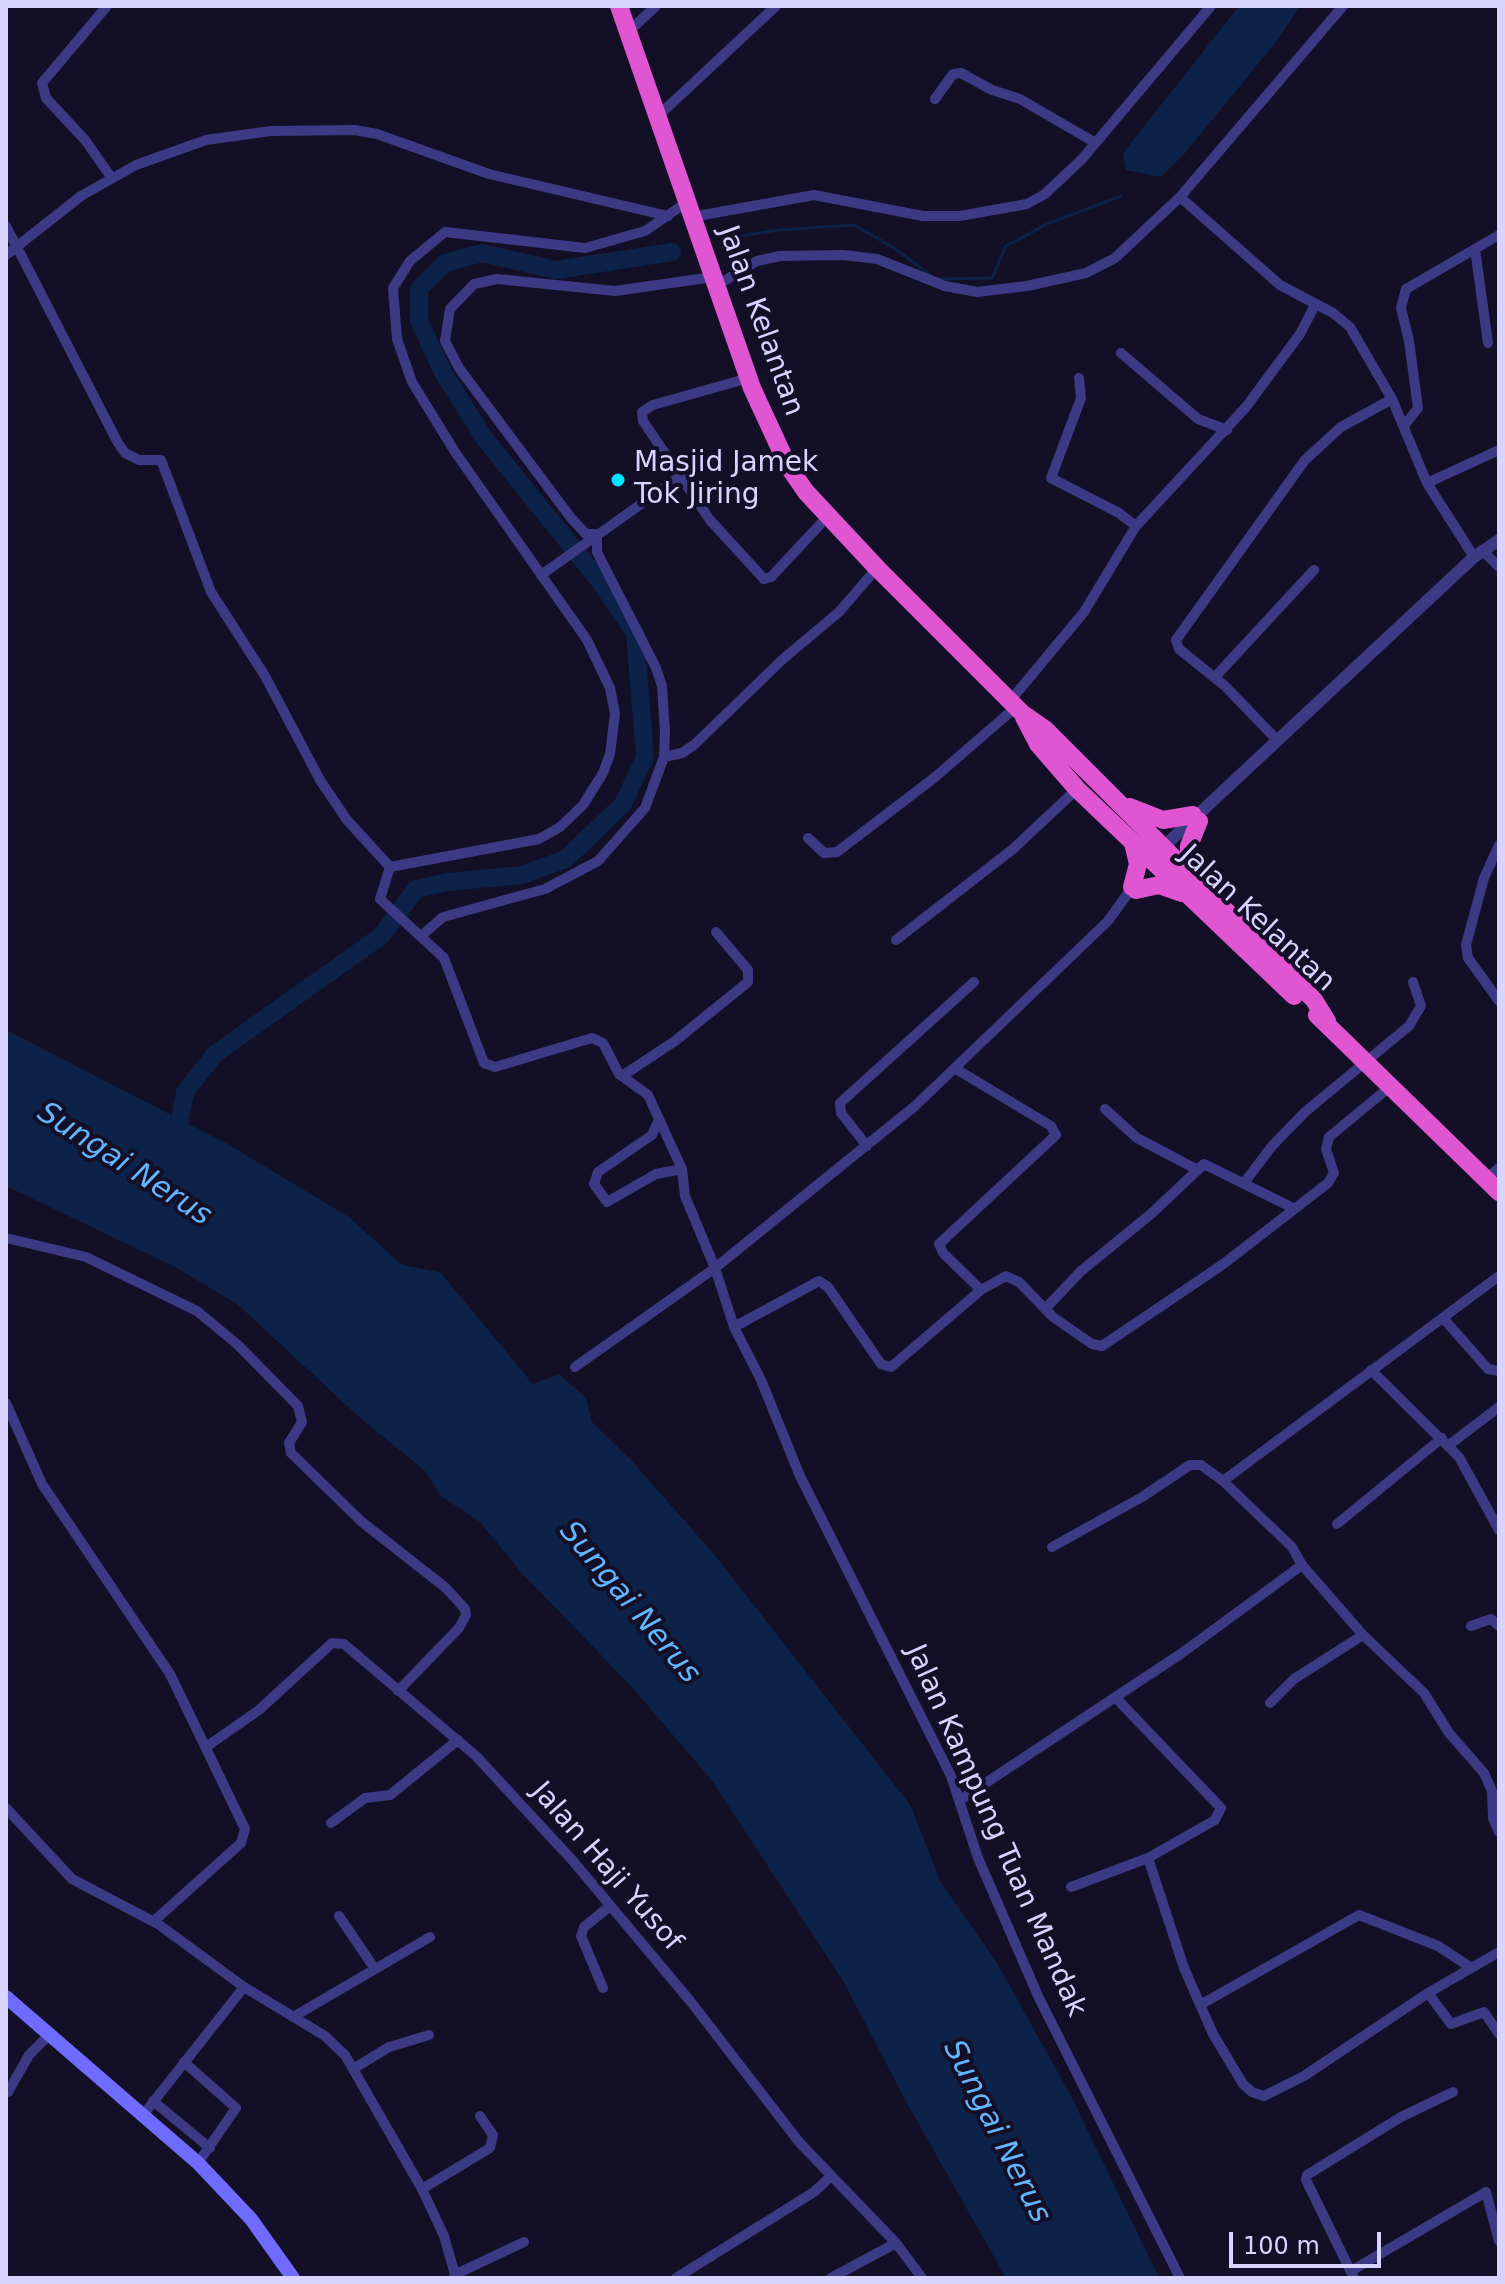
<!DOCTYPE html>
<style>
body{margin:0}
#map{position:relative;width:1505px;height:2284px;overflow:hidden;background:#130f26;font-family:"DejaVu Sans",sans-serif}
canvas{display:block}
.frame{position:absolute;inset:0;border:8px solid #d9d4ff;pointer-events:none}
.scale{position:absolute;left:1229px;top:2232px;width:152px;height:36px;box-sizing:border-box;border:4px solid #d9d4ff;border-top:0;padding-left:10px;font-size:24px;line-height:28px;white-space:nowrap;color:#d9d4ff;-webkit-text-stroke:6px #130f26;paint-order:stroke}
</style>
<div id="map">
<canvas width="1505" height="2284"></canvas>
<div class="frame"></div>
<div class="scale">100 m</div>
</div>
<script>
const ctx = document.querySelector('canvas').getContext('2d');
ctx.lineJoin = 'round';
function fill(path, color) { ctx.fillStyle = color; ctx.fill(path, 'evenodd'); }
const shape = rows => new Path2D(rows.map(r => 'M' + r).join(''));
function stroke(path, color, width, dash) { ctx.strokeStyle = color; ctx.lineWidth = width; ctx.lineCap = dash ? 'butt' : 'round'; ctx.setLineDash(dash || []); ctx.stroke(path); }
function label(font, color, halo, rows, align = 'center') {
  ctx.font = font + ' "DejaVu Sans",sans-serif'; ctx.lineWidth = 8; ctx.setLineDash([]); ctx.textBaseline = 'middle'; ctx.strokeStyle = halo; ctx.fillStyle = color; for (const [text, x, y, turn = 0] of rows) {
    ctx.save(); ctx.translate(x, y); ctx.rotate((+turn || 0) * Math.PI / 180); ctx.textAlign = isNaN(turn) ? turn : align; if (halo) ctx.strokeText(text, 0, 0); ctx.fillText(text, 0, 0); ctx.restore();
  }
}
fill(shape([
 [1239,6,1300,6,1276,42,1185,153,1161,177,1126,170,1123,153],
 [6,1030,226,1143,349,1217,402,1265,440,1272,533,1384,559,1374,586,1398,592,1422,632,1461,713,1553,911,1806,940,1881,997,1963,1071,2096,1159,2278,1006,2278,908,2105,842,1979,710,1778,630,1685,520,1571,480,1522,441,1496,425,1471,358,1416,237,1304,175,1267,6,1186]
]), '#0c2248');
stroke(shape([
 [727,238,778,230,854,225,894,248,933,277],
 [940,279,992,278,1006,246,1047,224,1121,196]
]), '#0c2248', 3);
stroke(shape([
 [176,1143,185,1092,215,1054,381,936,416,889,448,882,522,875,566,859,623,804,645,757,635,633,598,579,485,439,444,374,419,321,419,289,445,263,482,253,556,270,672,252]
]), '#0c2248', 18);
stroke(shape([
 [107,6,42,83,46,98,85,140,111,177],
 [628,32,656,6],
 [935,99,953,74,961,73,992,90,1020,99,1094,142],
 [657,117,776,6],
 [1180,197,1280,285,1333,313,1350,327,1392,399,1427,483,1474,557],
 [692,217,814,195,923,216,960,216,1027,204,1045,194,1082,159,1211,6],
 [6,226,118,443,125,453,139,460,161,460,211,592,265,676,320,780,347,820,390,867],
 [1475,249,1488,343],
 [6,255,81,196,136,165,206,140,271,131,355,130,377,134,489,174,668,216],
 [716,286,757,261,780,256,843,255,877,259,945,286,977,292,1027,286,1086,273,1115,258,1180,197,1343,6],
 [1121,353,1198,419,1227,430],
 [749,378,653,405,642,412,643,421,710,520,764,579,771,577,828,516],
 [1404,426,1418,408,1409,341,1401,308,1406,289,1499,235],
 [1427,483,1499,450],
 [1136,526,1246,407,1300,334,1315,305],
 [1482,550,1499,567],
 [541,575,682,475],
 [1215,677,1314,570],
 [1010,701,1084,612,1136,526,1119,513,1051,478,1081,398,1079,378],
 [1278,741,1225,686,1179,649,1176,640,1305,460,1341,427,1392,399],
 [664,757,682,753,694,745,783,659,839,612,877,568],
 [808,838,824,853,837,852,934,778,1016,707],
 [1499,845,1484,878,1466,945,1468,958,1499,1001],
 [390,867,380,899,444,958,484,1063,495,1067,592,1038,603,1043,619,1074,648,1095,682,1169,685,1196,715,1268,734,1327,761,1380,800,1476,951,1776,978,1858,1039,1998,1180,2278],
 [390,867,539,839,560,827,583,805,603,773,610,754,615,714,610,688,587,640,455,452,412,382,397,339,393,288,410,261,445,232,585,248,645,231,687,202],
 [421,936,443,917,545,889,598,861,645,808,664,757,665,732,662,686,656,668,597,552,597,534,586,534,571,518,459,368,445,341,450,309,474,284,497,279,615,291,713,277],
 [896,940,1013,849,1077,789],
 [956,1069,1051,1126,1056,1135,939,1244,943,1253,981,1290],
 [622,1076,675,1041,748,982,748,970,716,932],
 [1105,1109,1137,1138,1196,1169],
 [659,1119,652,1135,598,1172,594,1184,607,1202,656,1174,682,1169],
 [867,1146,841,1113,840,1103,974,982],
 [1485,1179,1499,1168],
 [1244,1183,1272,1146,1305,1112,1409,1026,1421,1006,1413,982],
 [6,1238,86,1257,197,1311,238,1345,298,1406,302,1422,289,1443,291,1453,362,1522,446,1588,465,1609,466,1615,459,1628,398,1691],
 [1045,1309,1081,1271,1151,1214,1204,1164,1293,1208],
 [1443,1318,1488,1369,1499,1371],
 [734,1327,819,1281,828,1287,881,1364,891,1367,981,1290,1006,1276,1019,1282,1053,1317,1092,1344,1102,1346,1222,1265,1328,1183,1334,1173,1326,1149,1329,1137,1392,1085],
 [575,1367,715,1268,915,1106,1108,921,1134,885],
 [1371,1370,1459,1457,1499,1530],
 [6,1403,42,1484,170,1674,245,1829,241,1843,154,1921],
 [1449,1445,1499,1407],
 [1337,1524,1442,1438],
 [1052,1547,1142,1497,1190,1465,1201,1465,1223,1481],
 [1302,1565,1363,1635,1424,1693,1449,1733,1484,1773,1492,1791,1493,1818,1499,1832],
 [1471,1626,1491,1619,1499,1626],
 [1116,1698,1221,1808,1215,1820,1148,1858,1184,1968,1213,2034,1243,2084,1252,2092,1264,2096,1304,2076,1428,1993,1499,1952],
 [1270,1703,1294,1679,1363,1635],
 [206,1747,259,1710,332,1643,344,1644,476,1756,573,1861,691,2002,799,2142,896,2243,922,2278],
 [960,1800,1182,1653,1302,1565,1292,1547,1223,1481,1499,1276],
 [6,1808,72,1879,158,1924,244,1987,143,2115],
 [331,1823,365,1798,390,1795,458,1740],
 [1071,1887,1148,1858],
 [339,1916,375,1969],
 [244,1987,325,2036,345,2055,422,2189,444,2236,456,2278],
 [603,1988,581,1936,584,1927,610,1906],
 [1428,1993,1451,2024,1484,2012,1499,2034],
 [1200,2005,1359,1915,1438,1946,1470,1967],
 [293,2017,430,1937],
 [184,2062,236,2108,198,2163],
 [353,2069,389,2047,429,2035],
 [8,2092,29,2055,50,2034],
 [153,2101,210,2148],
 [422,2189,490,2148,493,2135,480,2116],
 [1351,2271,1486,2192,1499,2241],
 [454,2275,524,2242],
 [676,2278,814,2192,829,2178],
 [831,2278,896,2243],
 [1354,2278,1306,2180,1307,2175,1401,2117,1453,2092]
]), '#3d3a85', 10);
stroke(shape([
 [1160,850,1474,557,1499,540]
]), '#3d3a85', 12);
stroke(shape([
 [6,1997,198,2163,251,2219,293,2278]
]), '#6f6bff', 14);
stroke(shape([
 [619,6,752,388,788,466,806,492,877,568,1023,714,1046,730,1169,853,1314,1000,1327,1021],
 [1024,717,1038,744,1077,789,1294,996],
 [1130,807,1163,820,1193,815],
 [1197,874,1189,856,1189,846,1199,821],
 [1132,887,1138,864,1133,843],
 [1136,890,1159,885,1182,893],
 [1317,1015,1499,1192]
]), '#e055d1', 18);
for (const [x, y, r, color] of [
 [618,480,8,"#00e5ff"]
]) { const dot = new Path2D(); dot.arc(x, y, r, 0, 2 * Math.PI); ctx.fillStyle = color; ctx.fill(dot); stroke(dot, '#130f26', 3); }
label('28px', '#d9d4ff', '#130f26', [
 ["Jalan Kelantan",760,321,70],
 ["Jalan Kelantan",1257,919,43],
 ["Jalan Kampung Tuan Mandak",995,1831,66],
 ["Jalan Haji Yusof",606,1867,49]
]);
label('28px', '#d9d4ff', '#130f26', [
 ["Masjid Jamek",634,464],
 ["Tok Jiring",634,496]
], 'left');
label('italic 30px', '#62b6ff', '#130f26', [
 ["Sungai Nerus",124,1165,33],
 ["Sungai Nerus",629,1603,50],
 ["Sungai Nerus",996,2132,63]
]);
</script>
